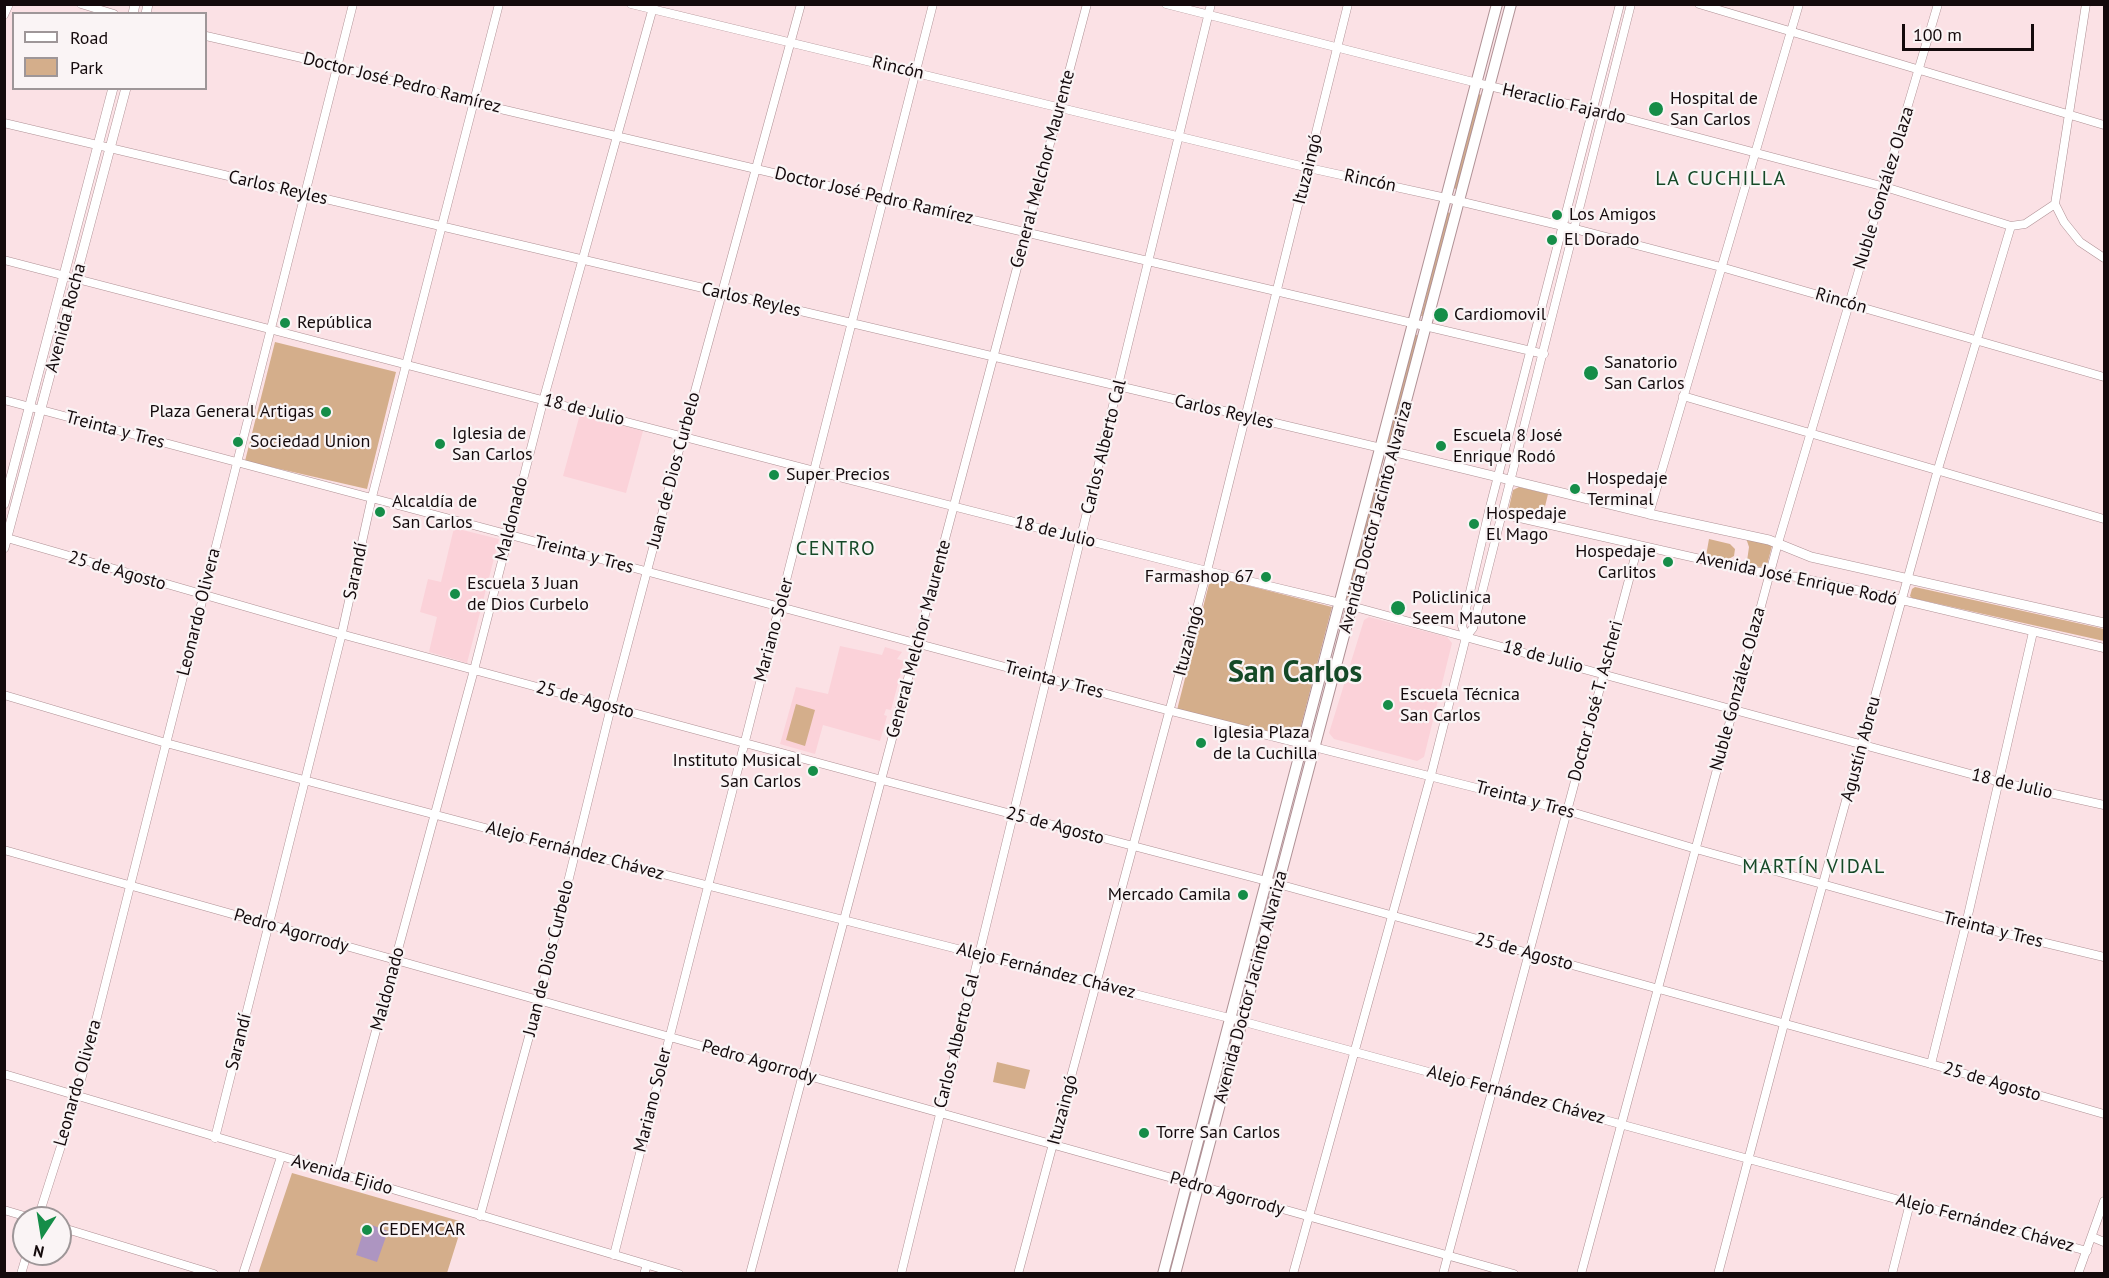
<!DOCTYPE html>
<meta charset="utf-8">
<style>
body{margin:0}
#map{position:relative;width:2109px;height:1278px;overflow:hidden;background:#fbe1e5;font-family:"PT Sans",sans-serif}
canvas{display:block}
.frame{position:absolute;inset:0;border:6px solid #140a0c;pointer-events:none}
.legend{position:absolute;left:12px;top:12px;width:195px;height:78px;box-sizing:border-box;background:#faf4f5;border:2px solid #9e9698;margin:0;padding:8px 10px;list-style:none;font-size:18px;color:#140a0c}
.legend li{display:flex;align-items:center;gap:12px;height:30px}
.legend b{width:30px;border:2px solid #9e9698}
.north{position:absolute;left:12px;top:1206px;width:60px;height:60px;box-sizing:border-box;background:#faf4f5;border:2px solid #9e9698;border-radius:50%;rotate:192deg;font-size:16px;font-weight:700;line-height:24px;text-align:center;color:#140a0c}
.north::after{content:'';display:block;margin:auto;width:21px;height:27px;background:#158d48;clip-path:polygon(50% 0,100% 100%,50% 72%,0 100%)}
.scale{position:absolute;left:1902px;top:24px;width:132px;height:27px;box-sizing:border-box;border:3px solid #140a0c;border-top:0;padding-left:8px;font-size:18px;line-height:21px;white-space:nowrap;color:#140a0c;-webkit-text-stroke:4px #faf4f5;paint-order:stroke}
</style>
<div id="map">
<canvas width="2109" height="1278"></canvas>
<div class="frame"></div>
<ul class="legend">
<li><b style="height:8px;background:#fff"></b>Road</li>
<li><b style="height:16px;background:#d4ae8b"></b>Park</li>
</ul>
<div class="north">N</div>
<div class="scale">100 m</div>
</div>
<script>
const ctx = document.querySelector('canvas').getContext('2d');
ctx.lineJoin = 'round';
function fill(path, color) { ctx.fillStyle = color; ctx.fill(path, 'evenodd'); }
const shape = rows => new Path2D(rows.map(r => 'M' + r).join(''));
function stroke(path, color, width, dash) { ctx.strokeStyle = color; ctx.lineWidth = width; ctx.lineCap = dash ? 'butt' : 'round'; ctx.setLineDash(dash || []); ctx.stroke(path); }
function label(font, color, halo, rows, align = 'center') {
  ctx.font = font + ' "PT Sans",sans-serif'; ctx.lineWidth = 4.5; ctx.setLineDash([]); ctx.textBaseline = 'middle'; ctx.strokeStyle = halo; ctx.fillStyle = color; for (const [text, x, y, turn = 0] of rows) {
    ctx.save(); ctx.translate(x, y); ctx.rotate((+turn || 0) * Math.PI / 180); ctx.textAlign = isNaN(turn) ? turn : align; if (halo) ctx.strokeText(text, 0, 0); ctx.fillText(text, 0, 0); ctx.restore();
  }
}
fill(shape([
 [580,414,643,431,626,493,563,476],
 [454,528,499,539,467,663,429,652,437,617,420,612,428,579,441,582],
 [1369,617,1447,637,1452,643,1424,757,1417,761,1334,739,1329,733,1364,620],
 [840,646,882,655,885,647,902,652,897,659,904,661,891,710,886,709,884,715,887,716,880,741,823,725,815,754,780,744,796,687,828,694]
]), '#fbd2d9');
fill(shape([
 [1480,94,1481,96,1457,188,1455,189,1454,187,1478,95],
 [1447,212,1450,213,1423,316,1421,316],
 [1415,334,1418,336,1391,447,1385,445],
 [275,342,396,372,367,489,245,461],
 [1382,458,1384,458,1380,471,1381,476,1353,581,1355,583,1348,598,1345,597],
 [1519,487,1548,494,1542,519,1508,512,1513,490],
 [1746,538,1770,544,1772,546,1767,565,1760,567,1743,565,1747,561,1749,547],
 [1709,539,1730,544,1735,549,1734,556,1725,561,1706,556],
 [1211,576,1332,607,1297,741,1177,710],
 [1915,587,2104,629,2104,641,1912,598,1910,596,1912,589],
 [796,704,815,710,805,746,786,740],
 [997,1062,1030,1070,1025,1089,993,1082],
 [292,1173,463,1222,447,1273,258,1274]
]), '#d4ae8b');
fill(shape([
 [366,1223,388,1231,377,1262,356,1255]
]), '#ad95c1');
const minor = shape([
 [81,4,114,14],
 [631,4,1309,168,1446,198,1575,229,1721,267,2104,377],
 [1166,4,1489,86,1594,110,1885,187,2011,226,2025,224,2055,204],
 [1699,4,2104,125],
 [4,15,9,4],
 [206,36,337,66,475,103,1544,354],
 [4,123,1381,448],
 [2055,204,2086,4],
 [2055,204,2064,222,2080,242,2104,258],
 [4,260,815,471,1207,571,1340,603,2000,782,2104,805],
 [1683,396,2104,519],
 [4,400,1159,708,1568,811,1696,849,1966,924,2104,957],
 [1489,511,1753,571,1796,577,1902,600,2104,648],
 [1649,514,1799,4],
 [7,538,337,633,882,780,1278,884,1931,1064,2104,1114],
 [1466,637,1462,626,1489,511,1620,4],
 [4,695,166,743,304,780,576,852,1241,1021,2087,1251],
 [4,850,1514,1274],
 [1931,1064,1966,924,2033,632],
 [4,1074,679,1274],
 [215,1138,341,637,372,497,499,4],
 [337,1174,474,670,545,394,654,4],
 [4,1210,31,1218],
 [480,1216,539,1000,611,707,683,435,801,4],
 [38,1218,77,1096,353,4],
 [60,1227,214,1274],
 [2092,1237,2104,1242],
 [614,1255,933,4],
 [21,1274,27,1254],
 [243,1274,281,1157],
 [644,1274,647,1265],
 [750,1274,1087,4],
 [901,1274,1211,4],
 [1018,1274,1207,571,1348,4],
 [1293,1274,1431,775,1466,637,1473,628,1631,4],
 [1443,1274,1638,546],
 [1581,1274,1778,543,1938,4],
 [1718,1274,1784,1024,1938,469,2011,226],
 [1892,1274,1910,1203],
 [2078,1274,2104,1201]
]);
const tertiary = shape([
 [133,14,135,4],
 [146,14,148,4],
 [1387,450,1649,514,1769,540,1811,557,2104,623],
 [4,504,113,88],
 [4,548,126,88]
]);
const secondary = shape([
 [1163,1274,1497,4],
 [1175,1274,1511,4]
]);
stroke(minor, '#af9195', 9);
stroke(tertiary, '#af9195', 10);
stroke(secondary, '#af9195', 12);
stroke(minor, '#fff', 8);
stroke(tertiary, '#fff', 9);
stroke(secondary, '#fff', 10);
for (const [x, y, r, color] of [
 [1656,109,8,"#158d48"],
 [1557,215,6,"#158d48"],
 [1552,240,6,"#158d48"],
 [1441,315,8,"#158d48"],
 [285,323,6,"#158d48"],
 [1591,373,8,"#158d48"],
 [326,412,6,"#158d48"],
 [238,442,6,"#158d48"],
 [440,444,6,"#158d48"],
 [1441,446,6,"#158d48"],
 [774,475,6,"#158d48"],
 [1575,489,6,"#158d48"],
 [380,512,6,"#158d48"],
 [1474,524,6,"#158d48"],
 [1668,562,6,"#158d48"],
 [1266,577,6,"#158d48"],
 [455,594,6,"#158d48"],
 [1398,608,8,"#158d48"],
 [1388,705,6,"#158d48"],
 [1201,743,6,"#158d48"],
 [813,771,6,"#158d48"],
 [1243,895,6,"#158d48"],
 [1144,1133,6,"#158d48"],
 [367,1230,6,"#158d48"]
]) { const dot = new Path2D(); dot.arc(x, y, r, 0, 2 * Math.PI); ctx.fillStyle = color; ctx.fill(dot); stroke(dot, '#faf4f5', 2); }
label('18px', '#140a0c', '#faf4f5', [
 ["Rincón",898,68,13],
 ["Doctor José Pedro Ramírez",402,83,14],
 ["Heraclio Fajardo",1564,104,13],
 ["General Melchor Maurente",1043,169,-75],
 ["Ituzaingó",1308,169,-76],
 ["Rincón",1370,181,12],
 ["Carlos Reyles",278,188,13],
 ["Nuble González Olaza",1884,188,-73],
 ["Doctor José Pedro Ramírez",874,196,13],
 ["Carlos Reyles",751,300,13],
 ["Rincón",1841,301,16],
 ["Avenida Rocha",66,318,-75],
 ["18 de Julio",584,410,14],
 ["Carlos Reyles",1224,412,13],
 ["Treinta y Tres",115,430,15],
 ["Carlos Alberto Cal",1104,447,-76],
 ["Juan de Dios Curbelo",674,470,-75],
 ["Avenida Doctor Jacinto Alvariza",1376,517,-75],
 ["Maldonado",512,519,-76],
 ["18 de Julio",1055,532,14],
 ["Treinta y Tres",584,555,15],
 ["25 de Agosto",117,571,16],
 ["Sarandí",356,571,-78],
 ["Avenida José Enrique Rodó",1797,579,12],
 ["Leonardo Olivera",199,612,-76],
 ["Mariano Soler",774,630,-75],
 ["General Melchor Maurente",919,639,-75],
 ["Ituzaingó",1189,641,-75],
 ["18 de Julio",1543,657,15],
 ["Treinta y Tres",1054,680,15],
 ["Nuble González Olaza",1738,689,-75],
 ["25 de Agosto",585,700,15],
 ["Doctor José T. Ascheri",1596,701,-75],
 ["Agustín Abreu",1861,749,-75],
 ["18 de Julio",2012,784,13],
 ["Treinta y Tres",1525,800,15],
 ["25 de Agosto",1055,826,15],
 ["Alejo Fernández Chávez",575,851,15],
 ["Treinta y Tres",1993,930,14],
 ["Pedro Agorrody",291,931,16],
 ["25 de Agosto",1524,952,15],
 ["Juan de Dios Curbelo",549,958,-76],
 ["Alejo Fernández Chávez",1046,971,14],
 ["Avenida Doctor Jacinto Alvariza",1251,987,-75],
 ["Maldonado",388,989,-75],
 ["Carlos Alberto Cal",957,1041,-76],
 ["Sarandí",239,1042,-76],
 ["Pedro Agorrody",759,1062,16],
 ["25 de Agosto",1992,1082,16],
 ["Leonardo Olivera",78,1083,-74],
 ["Alejo Fernández Chávez",1516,1095,15],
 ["Mariano Soler",653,1100,-76],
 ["Ituzaingó",1063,1110,-75],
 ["Avenida Ejido",342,1175,16],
 ["Pedro Agorrody",1227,1194,16],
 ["Alejo Fernández Chávez",1985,1223,15]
]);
label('18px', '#140a0c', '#faf4f5', [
 ["Hospital de",1670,99],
 ["San Carlos",1670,120],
 ["Los Amigos",1569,215],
 ["El Dorado",1564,240],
 ["Cardiomovil",1454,315],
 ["República",297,323],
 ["Sanatorio",1604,363],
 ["San Carlos",1604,384],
 ["Plaza General Artigas",314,412,"right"],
 ["Iglesia de",452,434],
 ["San Carlos",452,455],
 ["Escuela 8 José",1453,436],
 ["Enrique Rodó",1453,457],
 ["Sociedad Union",250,442],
 ["Super Precios",786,475],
 ["Hospedaje",1587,479],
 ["Terminal",1587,500],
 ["Alcaldía de",392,502],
 ["San Carlos",392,523],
 ["Hospedaje",1486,514],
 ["El Mago",1486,535],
 ["Hospedaje",1656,552,"right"],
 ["Carlitos",1656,573,"right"],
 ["Farmashop 67",1254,577,"right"],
 ["Escuela 3 Juan",467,584],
 ["de Dios Curbelo",467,605],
 ["Policlinica",1412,598],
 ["Seem Mautone",1412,619],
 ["Escuela Técnica",1400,695],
 ["San Carlos",1400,716],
 ["Iglesia Plaza",1213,733],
 ["de la Cuchilla",1213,754],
 ["Instituto Musical",801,761,"right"],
 ["San Carlos",801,782,"right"],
 ["Mercado Camila",1231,895,"right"],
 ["Torre San Carlos",1156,1133],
 ["CEDEMCAR",379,1230]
], 'left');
ctx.letterSpacing = '1.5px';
label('20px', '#154927', '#faf4f5', [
 ["LA CUCHILLA",1721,179],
 ["CENTRO",836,549],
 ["MARTÍN VIDAL",1814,867]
]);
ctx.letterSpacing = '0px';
label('bold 30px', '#154927', '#faf4f5', [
 ["San Carlos",1295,673]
]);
</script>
